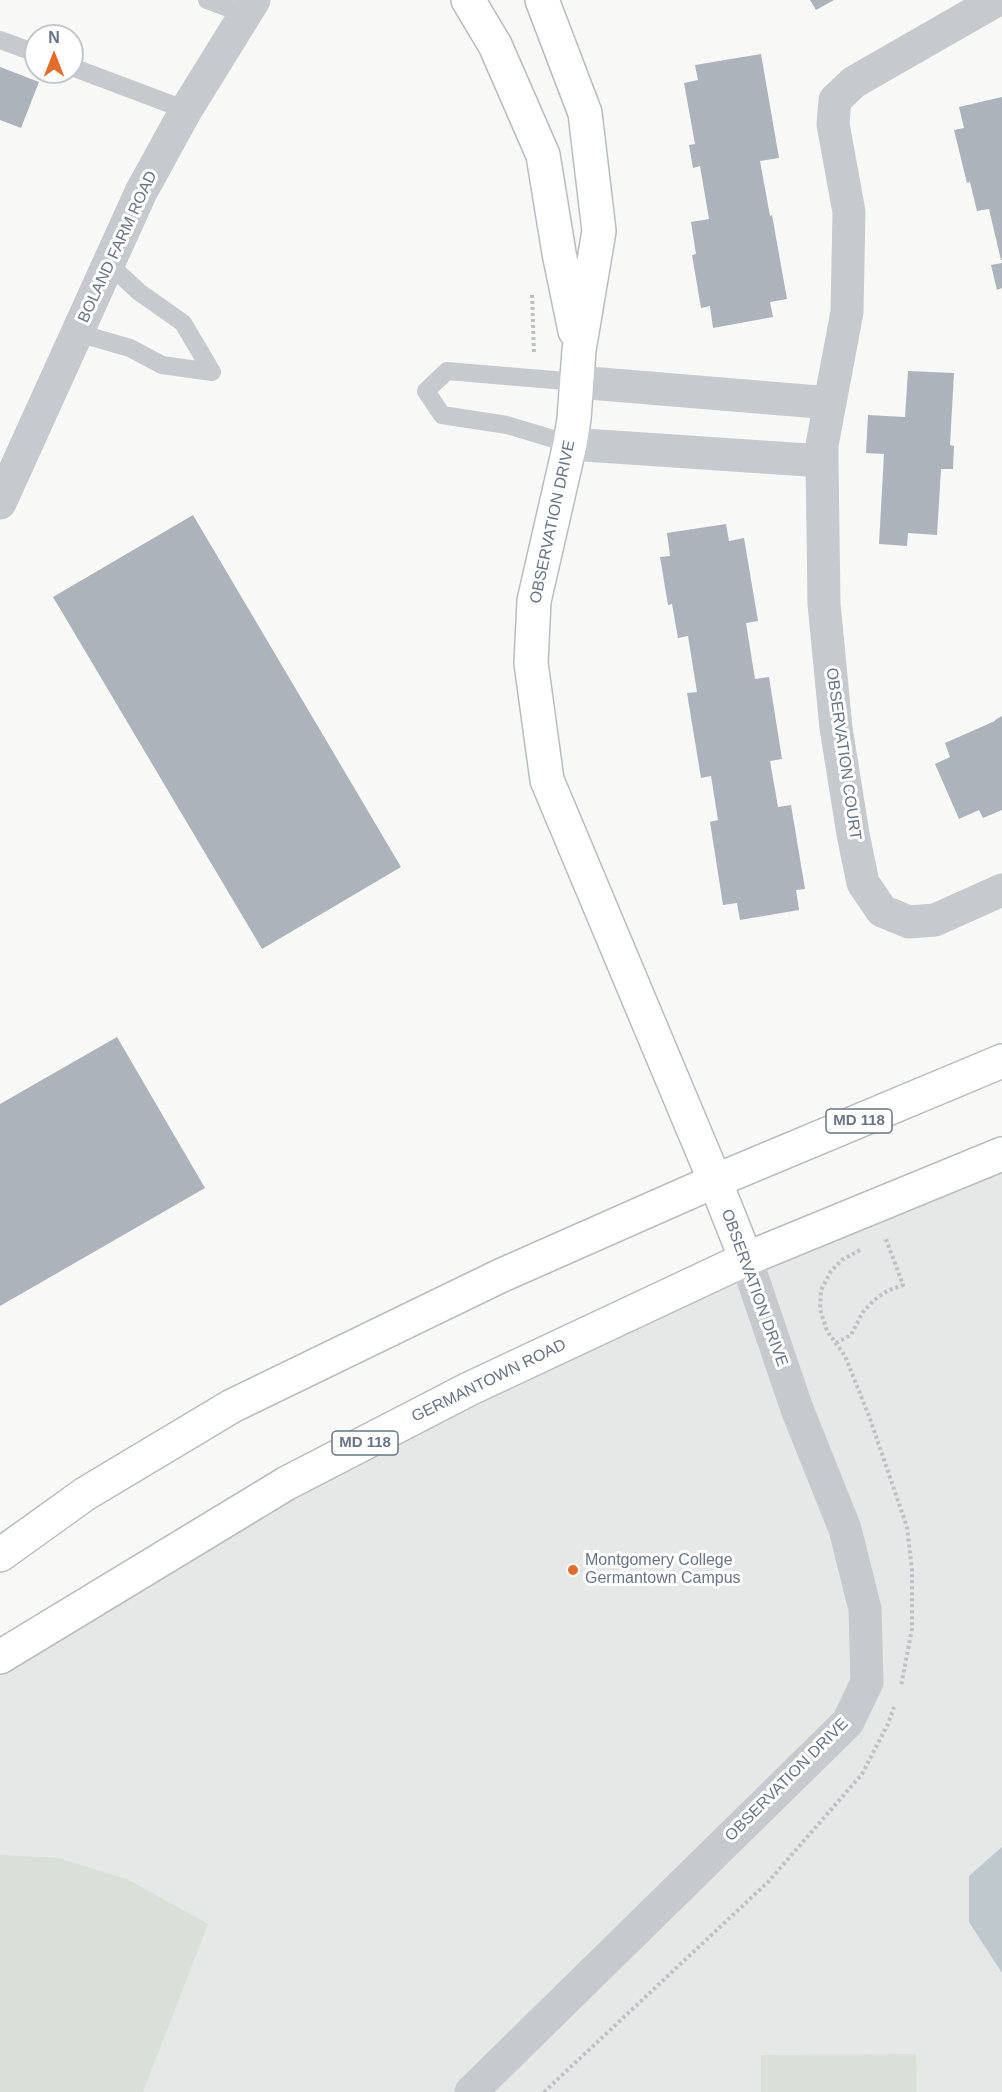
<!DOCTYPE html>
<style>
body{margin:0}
#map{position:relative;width:1002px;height:2092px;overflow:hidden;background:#f8f8f6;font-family:Arial,sans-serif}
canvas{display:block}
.north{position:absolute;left:24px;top:24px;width:60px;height:60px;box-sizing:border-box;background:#fff;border:2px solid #c2c8cf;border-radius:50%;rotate:0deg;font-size:16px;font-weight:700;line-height:24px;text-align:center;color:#677587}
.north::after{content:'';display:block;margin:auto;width:21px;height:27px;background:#e36c2b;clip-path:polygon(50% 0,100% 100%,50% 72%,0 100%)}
</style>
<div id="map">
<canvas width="1002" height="2092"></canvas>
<div class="north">N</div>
</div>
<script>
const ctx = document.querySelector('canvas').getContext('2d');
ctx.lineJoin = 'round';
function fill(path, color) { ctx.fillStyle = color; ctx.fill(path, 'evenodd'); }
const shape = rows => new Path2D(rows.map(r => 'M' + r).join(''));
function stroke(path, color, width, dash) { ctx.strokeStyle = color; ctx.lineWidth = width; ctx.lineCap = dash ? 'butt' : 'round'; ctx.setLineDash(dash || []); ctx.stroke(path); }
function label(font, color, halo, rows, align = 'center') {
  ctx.font = font + ' Arial,sans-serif'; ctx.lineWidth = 6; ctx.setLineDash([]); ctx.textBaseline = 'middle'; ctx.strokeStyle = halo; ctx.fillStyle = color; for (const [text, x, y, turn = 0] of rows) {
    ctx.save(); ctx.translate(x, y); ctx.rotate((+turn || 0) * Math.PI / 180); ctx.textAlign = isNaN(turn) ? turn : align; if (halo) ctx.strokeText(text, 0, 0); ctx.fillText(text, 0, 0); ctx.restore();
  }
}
fill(shape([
 [1002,1166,1002,2092,0,2092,0,1657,469,1389]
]), '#e6e7e7');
fill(shape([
 [0,1855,58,1858,127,1879,208,1924,143,2092,0,2092],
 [916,2054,917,2092,761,2092,761,2055]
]), '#d9e0d7');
fill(shape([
 [1002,1847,1002,1973,969,1922,969,1876]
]), '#bfc8cd');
fill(shape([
 [810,0,834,0,816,10],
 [761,54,779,158,760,161,770,216,772,215,787,299,770,302,773,317,713,328,710,306,701,308,692,255,696,254,691,222,709,219,700,166,693,168,689,145,695,144,684,83,698,80,695,65],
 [0,67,39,82,21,128,0,120],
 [1002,97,1002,260,1001,260,989,209,977,211,970,182,967,183,954,130,964,128,959,107],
 [1002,263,1002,288,997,290,991,265],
 [908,371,954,373,950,445,954,446,953,469,941,469,937,535,908,533,907,546,879,544,884,454,866,453,868,415,905,417],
 [193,515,401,867,262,949,53,597],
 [726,524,729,541,744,538,758,621,746,623,755,679,769,677,782,759,770,761,778,807,791,805,805,889,796,890,799,910,740,920,737,903,723,905,710,822,718,820,711,776,701,778,687,693,697,692,688,636,678,638,672,604,668,605,660,557,670,556,667,533],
 [1002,716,1002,810,983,818,979,810,959,819,935,764,950,757,945,743,995,721,995,720],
 [117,1037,205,1188,0,1306,0,1104]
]), '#adb3bb');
const secondary = shape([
 [468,0,495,45,543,155,559,253,575,331],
 [542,0,585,113,599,231,579,350,574,419,570,444,534,601,531,663,547,780,715,1181,746,1259]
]);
const primary = shape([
 [0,1555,85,1494,232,1406,500,1276,715,1181,1002,1061],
 [0,1657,287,1483,469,1389,746,1259,1002,1154]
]);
stroke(secondary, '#b8bcc2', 36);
stroke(primary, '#b9bcc1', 36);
stroke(shape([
 [532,295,534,353],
 [860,1250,842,1260,831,1271,821,1290,820,1309,827,1331,845,1356,869,1416,907,1527,912,1570,912,1629,901,1686],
 [836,1343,851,1335,863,1312,874,1300,887,1291,903,1285,886,1239,883,1240],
 [544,2092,768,1882,862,1774,888,1724,894,1707]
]), '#bec0c3', 4, [3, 3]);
stroke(shape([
 [207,0,245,14],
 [0,40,36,53],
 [72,67,186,110],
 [109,264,139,292,183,323,212,372],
 [78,333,130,348,162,365,212,372],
 [570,444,507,425,442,415,426,391,447,371,577,382]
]), '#c6c9cd', 18);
stroke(shape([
 [997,0,854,82,835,100,833,124,849,212,847,312,822,445,822,461,824,604,836,728,853,834,863,883,882,911,909,922,935,920,1002,890],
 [577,382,830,403],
 [570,444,822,461],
 [0,503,141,192,186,110,254,0],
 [471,2092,848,1722,867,1682,865,1609,845,1529,797,1409,746,1259]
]), '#c6c9cd', 33);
stroke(secondary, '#fff', 33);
stroke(primary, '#fff', 33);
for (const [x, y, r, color] of [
 [573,1570,6,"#e36c2b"]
]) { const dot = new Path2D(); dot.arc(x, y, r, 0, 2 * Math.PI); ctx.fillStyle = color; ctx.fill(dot); stroke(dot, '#fff', 2); }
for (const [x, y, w] of [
 [859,1121,66],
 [365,1443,66]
]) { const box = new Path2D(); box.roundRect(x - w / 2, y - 12, w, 24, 4.5); ctx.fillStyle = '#fff'; ctx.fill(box); stroke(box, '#677587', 1.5); }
label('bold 15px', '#677587', null, [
 ["MD 118",859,1121],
 ["MD 118",365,1443]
]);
label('16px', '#677587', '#fff', [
 ["BOLAND FARM ROAD",118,247,-65],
 ["OBSERVATION DRIVE",553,522,-78],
 ["OBSERVATION COURT",843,754,82],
 ["OBSERVATION DRIVE",754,1288,70],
 ["GERMANTOWN ROAD",489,1381,-26],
 ["OBSERVATION DRIVE",787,1780,-45]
]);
label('16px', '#677587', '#fff', [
 ["Montgomery College",585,1561],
 ["Germantown Campus",585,1579]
], 'left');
</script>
